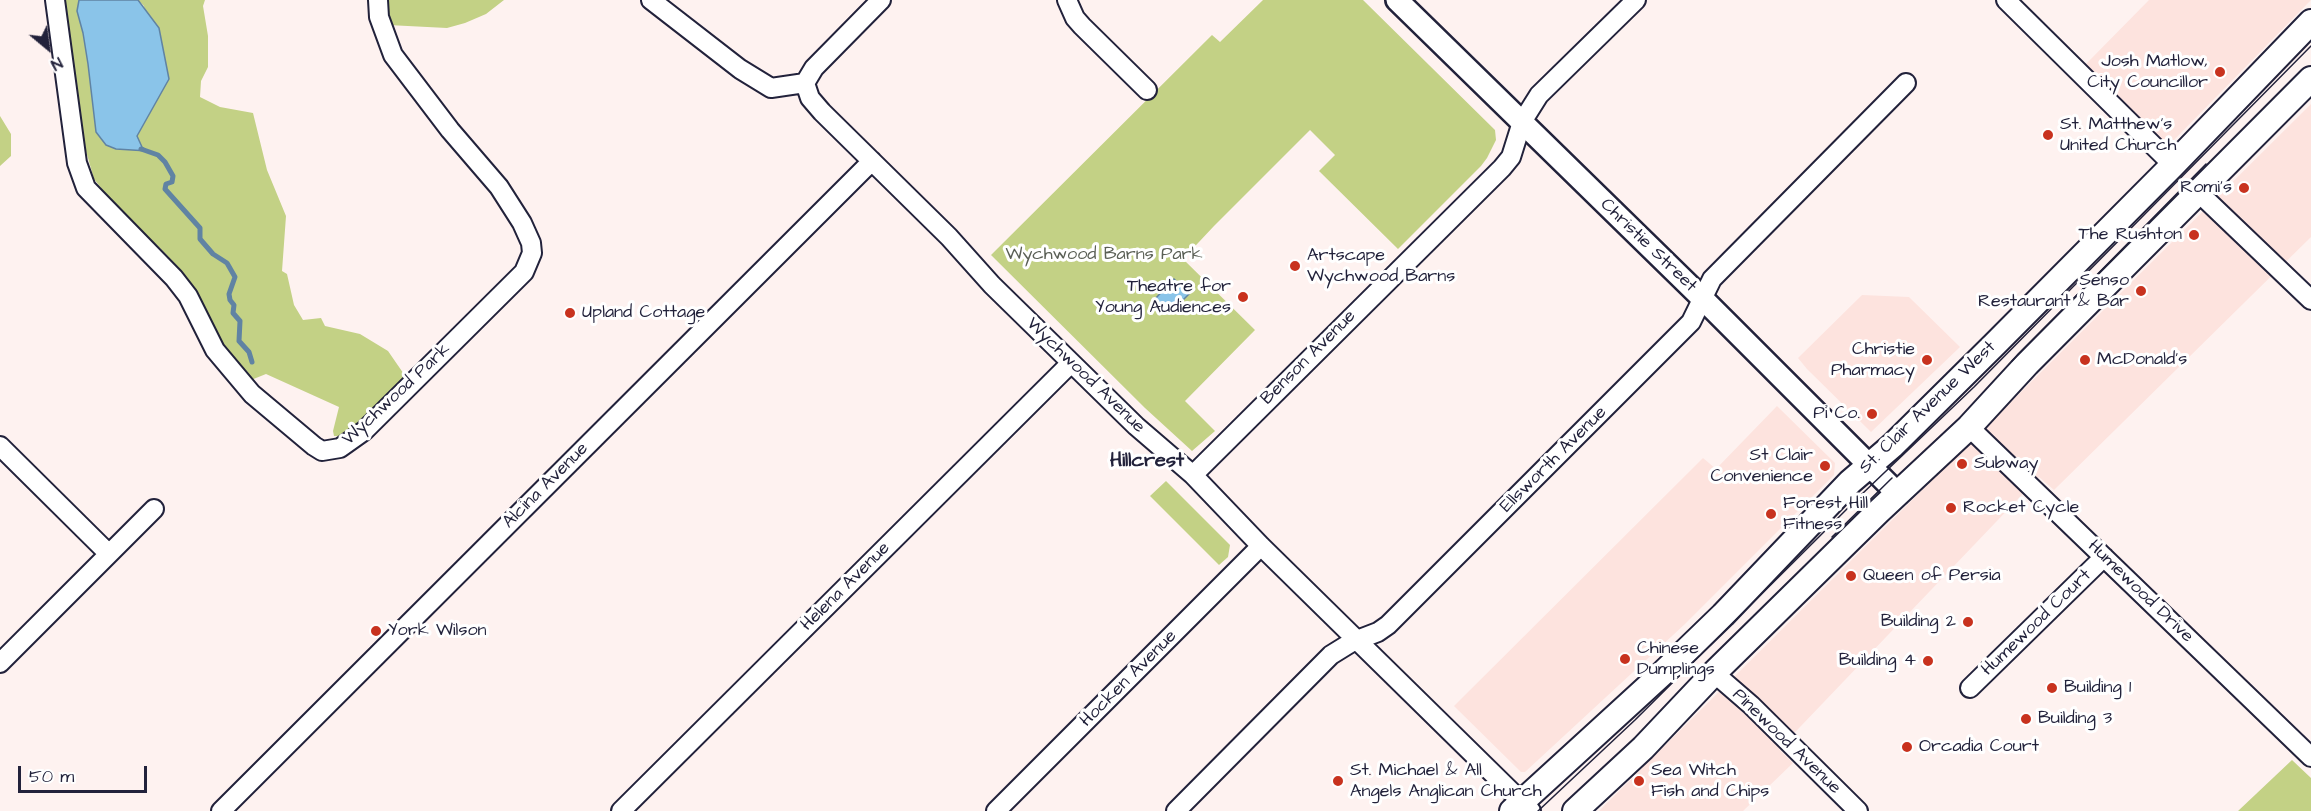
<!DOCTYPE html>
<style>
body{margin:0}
#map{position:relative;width:2311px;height:811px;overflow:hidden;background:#fef2f0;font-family:"Architects Daughter",sans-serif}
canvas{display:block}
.north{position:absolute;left:18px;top:18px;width:60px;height:60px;-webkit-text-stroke:4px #fff;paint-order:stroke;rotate:151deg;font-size:16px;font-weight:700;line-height:24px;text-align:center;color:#22223b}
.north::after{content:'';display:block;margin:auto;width:21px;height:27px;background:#22223b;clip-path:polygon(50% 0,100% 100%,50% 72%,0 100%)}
.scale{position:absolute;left:18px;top:766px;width:129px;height:27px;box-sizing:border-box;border:3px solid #22223b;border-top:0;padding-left:8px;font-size:18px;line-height:21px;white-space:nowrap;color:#22223b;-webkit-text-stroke:4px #fff;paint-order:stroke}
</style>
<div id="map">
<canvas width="2311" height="811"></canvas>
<div class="north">N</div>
<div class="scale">50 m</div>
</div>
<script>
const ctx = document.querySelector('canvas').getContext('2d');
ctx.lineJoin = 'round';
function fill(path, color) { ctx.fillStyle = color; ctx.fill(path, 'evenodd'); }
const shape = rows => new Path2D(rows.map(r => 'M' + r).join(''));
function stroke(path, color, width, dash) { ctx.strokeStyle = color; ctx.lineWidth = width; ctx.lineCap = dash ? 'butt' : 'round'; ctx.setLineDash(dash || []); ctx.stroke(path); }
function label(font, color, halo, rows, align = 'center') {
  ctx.font = font + ' "Architects Daughter",sans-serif'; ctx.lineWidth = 6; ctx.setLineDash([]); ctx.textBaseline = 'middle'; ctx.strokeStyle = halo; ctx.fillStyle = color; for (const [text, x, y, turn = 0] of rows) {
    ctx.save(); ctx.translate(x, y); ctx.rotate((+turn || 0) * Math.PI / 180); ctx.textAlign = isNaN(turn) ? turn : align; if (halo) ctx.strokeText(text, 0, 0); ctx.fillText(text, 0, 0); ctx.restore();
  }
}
fill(shape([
 [2149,0,2311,0,2174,140,2162,141,2085,65],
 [2311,104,2311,237,2054,490,2039,477,1779,749,1793,763,1743,811,1599,811],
 [1862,295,1909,297,1960,347,1871,432,1807,369,1798,358],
 [1777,406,1835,463,1834,475,1685,624,1525,772,1521,772,1454,706,1703,458,1716,469]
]), '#fde3de');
fill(shape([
 [66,0,79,0,77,11,83,33,88,64,96,132,106,145,116,149,142,147,137,136,156,102,144,6,138,0,205,0,203,6,208,36,208,67,201,81,200,97,220,107,253,113,267,170,286,216,282,271,287,274,294,305,303,320,321,318,325,326,360,334,388,351,408,380,343,436,334,436,333,431,339,407,266,374,251,380,236,366,219,340,195,289,179,268,160,248,124,217,94,179,86,151,65,17],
 [389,0,504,0,486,14,465,23,447,28,388,25,385,9],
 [1263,0,1363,0,1495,130,1496,140,1487,158,1481,166,1398,249,1319,171,1335,155,1310,130,1214,226,1183,259,1255,330,1185,401,1215,431,1192,451,1145,408,991,255,1212,35,1220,42],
 [0,116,11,134,11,156,0,166],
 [1166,481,1230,545,1228,557,1219,565,1150,496],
 [2292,760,2311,778,2311,811,2238,811]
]), '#c3d185');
const water = shape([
 [79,0,138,0,159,28,169,79,137,136,142,147,148,151,116,149,106,145,96,132,88,64,83,33,77,11,79,0],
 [1174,279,1189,294,1169,314,1154,300,1174,279]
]);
fill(water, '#8ac4e9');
stroke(water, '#6083a3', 1.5);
stroke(shape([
 [141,149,158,155,165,162,173,176,172,182,166,184,165,189,200,228,200,239,213,254,227,263,235,277,229,294,230,300,234,305,233,313,240,321,239,341,249,352,252,362]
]), '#6083a3', 5);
const minor = shape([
 [55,0,77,163,86,188,174,278,188,296,215,350,252,394,314,446,322,451,340,448,364,431,524,272,532,253,531,243,522,223,499,187,450,130,393,55,379,17,378,0],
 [651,0,740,69,771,88,805,83],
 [1067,0,1075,18,1082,26,1147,90],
 [2006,0,2173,165],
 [805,83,810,98,822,112,949,237,992,285,1136,426,1193,475,1261,546,1531,811],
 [805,83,814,68,881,0],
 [2197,191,2311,300],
 [1969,427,2311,757],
 [0,446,109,554,0,663],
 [1193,475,1502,168,1511,157,1522,122,1539,95,1636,0],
 [109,554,154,509],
 [1714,673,1751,705,1858,811],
 [1970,688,2104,557],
 [221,811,872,161],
 [621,811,1071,363],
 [996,811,1261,546],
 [1176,811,1331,655,1352,642,1378,632,1388,625,1691,322,1712,279,1906,83]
]);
const tertiary = shape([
 [1397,0,1703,299,1898,494]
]);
const secondary = shape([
 [1512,811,1663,673,1723,615,1850,482,1892,446,1995,344,2173,165,2311,22],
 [1575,811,1643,748,1714,673,1879,511,1969,427,2027,364,2311,79]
]);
stroke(minor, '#22223b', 22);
stroke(tertiary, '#22223b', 26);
stroke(secondary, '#22223b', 28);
stroke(minor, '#fff', 18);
stroke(tertiary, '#fff', 21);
stroke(secondary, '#fff', 24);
stroke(shape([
 [2012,361,2206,164],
 [1832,537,1892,478],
 [1538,811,1635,720,1862,494,1974,387,2311,46]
]), '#22223b', 1.5);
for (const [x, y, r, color] of [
 [2220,72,6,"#c8321e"],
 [2048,135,6,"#c8321e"],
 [2244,188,6,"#c8321e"],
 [2194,235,6,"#c8321e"],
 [1295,266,6,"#c8321e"],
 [2141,291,6,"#c8321e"],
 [1243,297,6,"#c8321e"],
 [570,313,6,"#c8321e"],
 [1927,360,6,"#c8321e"],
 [2085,360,6,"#c8321e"],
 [1872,414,6,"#c8321e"],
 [1962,464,6,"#c8321e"],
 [1825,466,6,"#c8321e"],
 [1951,508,6,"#c8321e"],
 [1771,514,6,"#c8321e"],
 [1851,576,6,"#c8321e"],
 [1968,622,6,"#c8321e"],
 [376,631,6,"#c8321e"],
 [1625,659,6,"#c8321e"],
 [1928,661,6,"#c8321e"],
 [2052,688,6,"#c8321e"],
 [2026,719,6,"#c8321e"],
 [1907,747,6,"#c8321e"],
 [1338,781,6,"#c8321e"],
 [1639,781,6,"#c8321e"]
]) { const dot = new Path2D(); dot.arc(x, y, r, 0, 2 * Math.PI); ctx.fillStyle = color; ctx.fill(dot); stroke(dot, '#fff', 2); }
label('18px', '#22223b', '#fff', [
 ["Josh Matlow,",2208,62,"right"],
 ["City Councillor",2208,83,"right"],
 ["St. Matthew's",2060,125],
 ["United Church",2060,146],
 ["Romi's",2232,188,"right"],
 ["The Rushton",2182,235,"right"],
 ["Artscape",1307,256],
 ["Wychwood Barns",1307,277],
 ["Senso",2129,281,"right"],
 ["Restaurant & Bar",2129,302,"right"],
 ["Theatre for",1231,287,"right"],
 ["Young Audiences",1231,308,"right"],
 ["Upland Cottage",582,313],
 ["Christie",1915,350,"right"],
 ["Pharmacy",1915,371,"right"],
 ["McDonald's",2097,360],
 ["Pi Co.",1860,414,"right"],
 ["St Clair",1813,456,"right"],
 ["Convenience",1813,477,"right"],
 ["Subway",1974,464],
 ["Forest Hill",1783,504],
 ["Fitness",1783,525],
 ["Rocket Cycle",1963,508],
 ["Queen of Persia",1863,576],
 ["Building 2",1956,622,"right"],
 ["York Wilson",388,631],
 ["Chinese",1637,649],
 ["Dumplings",1637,670],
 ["Building 4",1916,661,"right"],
 ["Building 1",2064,688],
 ["Building 3",2038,719],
 ["Orcadia Court",1919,747],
 ["St. Michael & All",1350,771],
 ["Angels Anglican Church",1350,792],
 ["Sea Witch",1651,771],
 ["Fish and Chips",1651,792]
], 'left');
label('18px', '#22223b', '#fff', [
 ["Christie Street",1648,246,44],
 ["Benson Avenue",1309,358,-45],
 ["Wychwood Avenue",1085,376,44],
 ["Wychwood Park",397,395,-43],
 ["St. Clair Avenue West",1928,408,-44],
 ["Ellsworth Avenue",1554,460,-45],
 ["Alcina Avenue",546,486,-45],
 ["Helena Avenue",846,587,-45],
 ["Humewood Drive",2140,592,44],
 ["Humewood Court",2037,623,-44],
 ["Hocken Avenue",1129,679,-45],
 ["Pinewood Avenue",1786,742,44]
]);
label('18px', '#5a5f55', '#fff', [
 ["Wychwood Barns Park",1104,255]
]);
label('bold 20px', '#22223b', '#fff', [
 ["Hillcrest",1147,462]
]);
</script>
